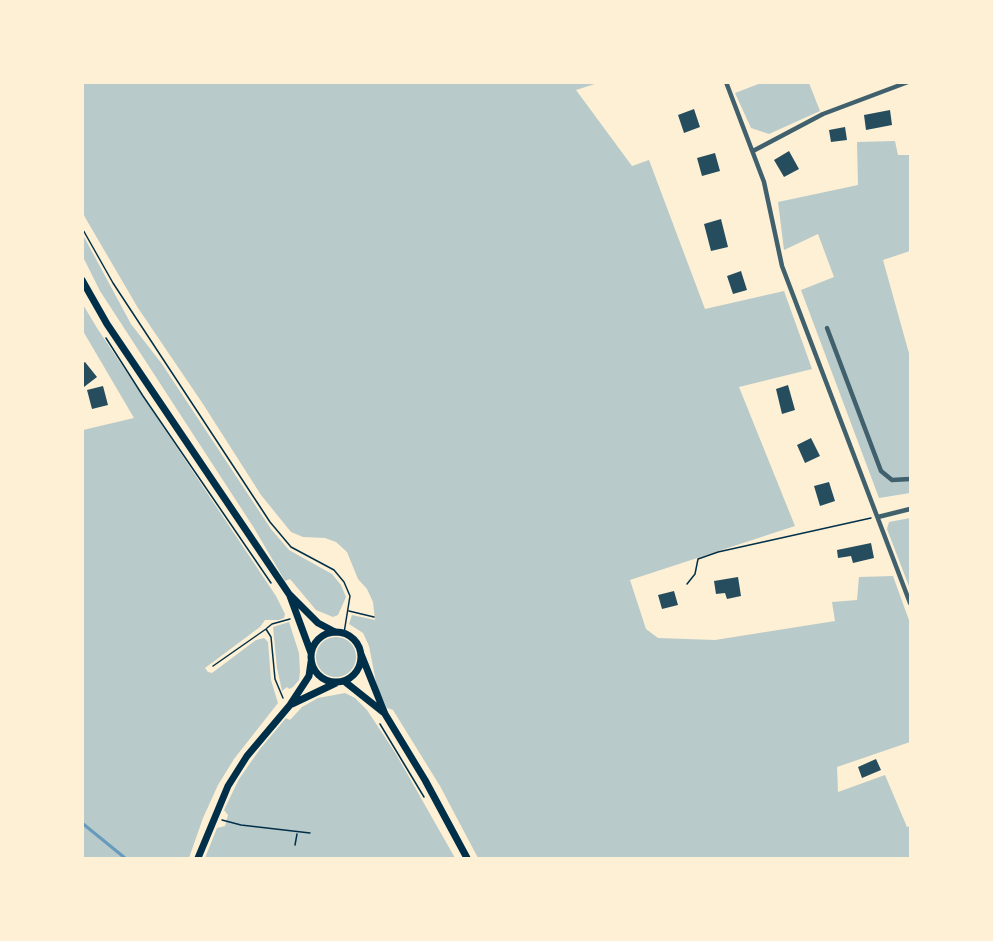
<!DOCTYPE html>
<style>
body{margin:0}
#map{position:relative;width:993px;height:941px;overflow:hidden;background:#fdf0d5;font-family:Barlow,sans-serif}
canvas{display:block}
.frame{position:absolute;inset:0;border:84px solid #fdf0d5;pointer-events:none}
</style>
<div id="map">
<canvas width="993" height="941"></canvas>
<div class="frame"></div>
</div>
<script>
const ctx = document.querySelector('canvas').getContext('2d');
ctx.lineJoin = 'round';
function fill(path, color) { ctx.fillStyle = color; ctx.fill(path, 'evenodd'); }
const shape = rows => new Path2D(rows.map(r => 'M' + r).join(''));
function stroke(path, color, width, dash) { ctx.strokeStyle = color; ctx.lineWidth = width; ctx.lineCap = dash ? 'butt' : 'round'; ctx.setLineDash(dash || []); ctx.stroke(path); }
fill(shape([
 [82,83,598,83,576,90,632,166,649,160,705,309,784,291,812,369,739,387,795,526,630,580,646,629,658,638,715,640,835,621,832,602,857,600,859,577,893,576,910,623,910,742,837,767,838,792,885,775,907,827,910,826,910,858,478,858,440,786,393,710,387,708,377,687,369,646,363,633,349,624,352,615,375,620,373,602,367,589,358,579,347,552,336,542,325,538,303,537,291,532,261,495,203,404,138,308,86,219,82,211],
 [761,83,809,83,820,111,769,134,751,128,735,93],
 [895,141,898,155,910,155,910,251,883,260,910,357,910,493,879,498,801,290,834,277,818,234,784,250,778,202,858,185,857,142],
 [83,235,131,324,162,364,271,529,289,550,332,574,341,585,346,597,338,615,333,617,316,610,290,579,285,581,254,528,100,291,83,257],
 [82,303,97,328,276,596,285,614,284,618,279,620,265,620,260,627,205,668,208,672,212,673,256,640,264,638,268,642,271,680,278,703,234,759,218,785,203,818,189,858,83,858,83,430,134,418,83,331],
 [910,518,910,589,887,529,889,522],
 [289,622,299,653,300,672,299,680,293,687,289,689,287,687,282,691,277,668,273,627],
 '316 657a20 20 0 1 1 40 0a20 20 0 1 1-40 0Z',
 [345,693,355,698,367,710,396,754,455,858,205,858,217,828,225,826,228,815,224,810,239,779,260,749,286,718,290,720,302,707,318,698]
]), '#b9caca');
stroke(shape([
 [82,823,125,858]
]), '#669bbc', 3);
fill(shape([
 [694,109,700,127,684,133,678,115],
 [890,110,892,125,866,130,864,115],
 [845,127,847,140,831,142,829,130],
 [789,151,799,169,784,177,774,160],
 [715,153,720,171,702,176,697,158],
 [721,219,728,247,711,251,704,224],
 [741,271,747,290,733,294,727,276],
 [85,362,97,377,84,387,82,364],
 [788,385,795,410,782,414,776,389],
 [103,386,108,405,92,409,87,390],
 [811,438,820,456,805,463,797,445],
 [829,482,835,501,820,506,814,486],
 [871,543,874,558,853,563,851,556,838,558,837,550],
 [738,577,741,596,727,599,725,593,716,594,714,581],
 [674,591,678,605,662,609,658,595],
 [876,759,881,770,862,778,858,767]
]), '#264d5e');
stroke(shape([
 [82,228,113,283,270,522,291,547,334,570,344,582,350,596,344,633],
 [106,338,143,396,271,583],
 [687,584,695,574,698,559,718,552,871,518],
 [349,611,374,617],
 [267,628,272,624,290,619],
 [213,666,266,629,271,637,275,679,283,698],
 [380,724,424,797],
 [222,820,241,825,310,833],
 [295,845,297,834]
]), '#003049', 1.5);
stroke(shape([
 [726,82,764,182,782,266,910,603],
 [753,151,823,114,908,82],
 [827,328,881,471,892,480,910,479],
 [878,517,910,509]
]), '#3f606c', 4.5);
stroke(shape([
 [82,280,107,324,289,594,318,623,335,632],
 [290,596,311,653],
 '311 657a25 25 0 1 1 50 0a25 25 0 1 1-50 0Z',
 [361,654,385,714,425,780,467,858],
 [344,681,383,712],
 [292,704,336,683],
 [198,858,228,786,247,756,290,705,309,676,311,662]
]), '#003049', 7);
</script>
